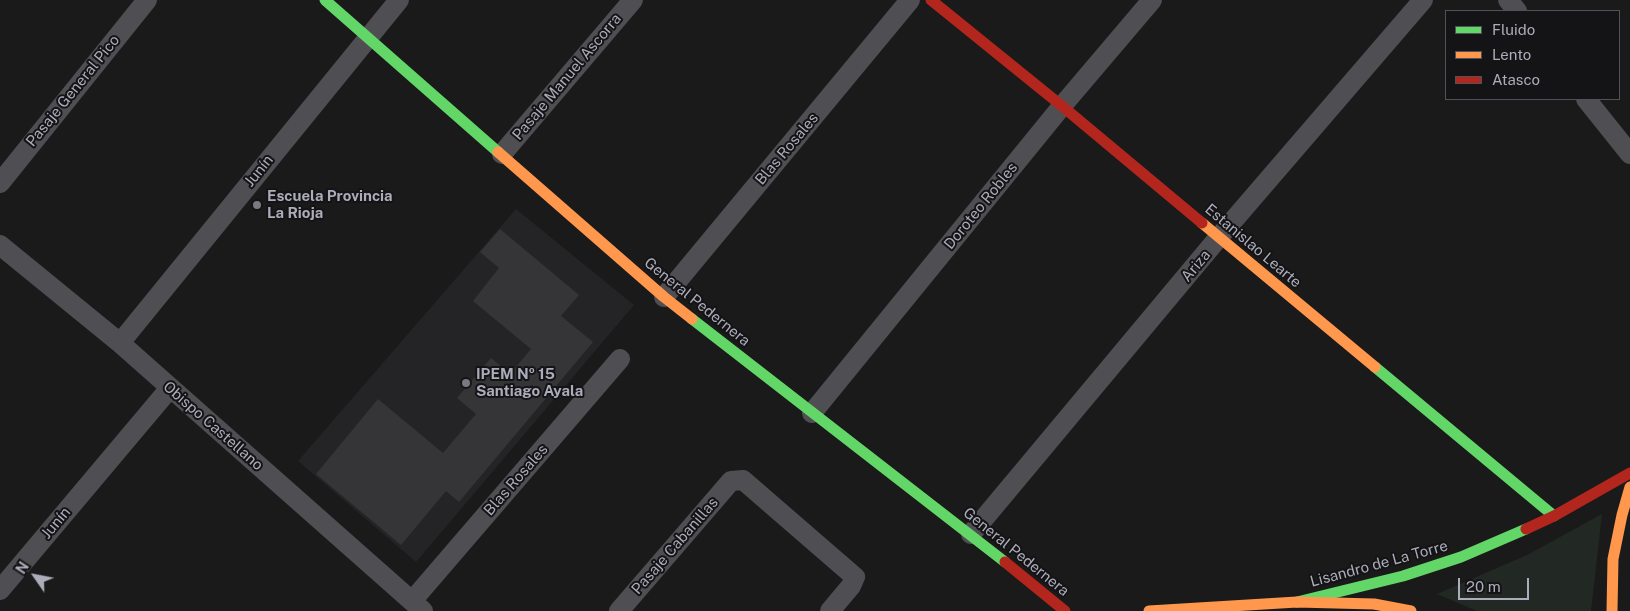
<!DOCTYPE html>
<meta charset="utf-8">
<style>
body{margin:0}
#map{position:relative;width:1630px;height:611px;overflow:hidden;background:#1a1a1a;font-family:"Public Sans",sans-serif}
canvas{display:block}
.legend{position:absolute;left:1445px;top:10px;width:175px;height:90px;box-sizing:border-box;background:#141416;border:1px solid #515158;margin:0;padding:6px 9px;list-style:none;font-size:15px;color:#acacba}
.legend li{display:flex;align-items:center;gap:10px;height:25px}
.legend b{width:25px;border:1px solid #515158}
.north{position:absolute;left:10px;top:551px;width:50px;height:50px;-webkit-text-stroke:4px #141416;paint-order:stroke;rotate:303deg;font-size:14px;font-weight:700;line-height:20px;text-align:center;color:#acacba}
.north::after{content:'';display:block;margin:auto;width:18px;height:22px;background:#acacba;clip-path:polygon(50% 0,100% 100%,50% 72%,0 100%)}
.scale{position:absolute;left:1458px;top:578px;width:71px;height:22px;box-sizing:border-box;border:2px solid #acacba;border-top:0;padding-left:6px;font-size:15px;line-height:18px;white-space:nowrap;color:#acacba;-webkit-text-stroke:4px #141416;paint-order:stroke}
</style>
<div id="map">
<canvas width="1630" height="611"></canvas>
<ul class="legend">
<li><b style="height:6px;background:#63d668"></b>Fluido</li>
<li><b style="height:6px;background:#ff974d"></b>Lento</li>
<li><b style="height:6px;background:#b3261e"></b>Atasco</li>
</ul>
<div class="north">N</div>
<div class="scale">20 m</div>
</div>
<script>
const ctx = document.querySelector('canvas').getContext('2d');
ctx.lineJoin = 'round';
function fill(path, color) { ctx.fillStyle = color; ctx.fill(path, 'evenodd'); }
const shape = rows => new Path2D(rows.map(r => 'M' + r).join(''));
function stroke(path, color, width, dash) { ctx.strokeStyle = color; ctx.lineWidth = width; ctx.lineCap = dash ? 'butt' : 'round'; ctx.setLineDash(dash || []); ctx.stroke(path); }
function label(font, color, halo, rows, align = 'center') {
  ctx.font = font + ' "Public Sans",sans-serif'; ctx.lineWidth = 4; ctx.setLineDash([]); ctx.textBaseline = 'middle'; ctx.strokeStyle = halo; ctx.fillStyle = color; for (const [text, x, y, turn = 0] of rows) {
    ctx.save(); ctx.translate(x, y); ctx.rotate((+turn || 0) * Math.PI / 180); ctx.textAlign = isNaN(turn) ? turn : align; if (halo) ctx.strokeText(text, 0, 0); ctx.fillText(text, 0, 0); ctx.restore();
  }
}
fill(shape([
 [516,209,634,305,416,562,298,461]
]), '#242426');
fill(shape([
 [1602,514,1591,611,1477,611,1437,594,1527,555]
]), '#222924');
fill(shape([
 [500,229,579,295,561,316,593,342,459,502,446,491,401,545,316,474,378,399,443,453,476,414,457,398,491,358,510,374,531,349,473,301,499,268,480,252]
]), '#353436');
stroke(shape([
 [1508,0,1517,11],
 [1586,99,1630,154],
 [502,154,633,0],
 [0,183,147,0],
 [0,245,120,343,423,611],
 [664,297,910,0],
 [120,343,399,0],
 [812,413,1062,106,1152,0],
 [971,534,1219,237,1423,0],
 [0,590,170,388],
 [412,601,620,359],
 [619,611,731,481,743,480,855,577,851,586,830,611]
]), '#4e4e53', 20);
stroke(shape([
 [325,0,498,152],
 [692,319,1005,562],
 [1375,367,1554,516],
 [1297,602,1403,576,1461,557,1526,529]
]), '#63d668', 11);
stroke(shape([
 [498,152,664,297,692,319],
 [1202,223,1375,367],
 [1149,611,1297,602,1374,604,1411,611],
 [1612,611,1613,559,1622,515,1630,487]
]), '#ff974d', 11);
stroke(shape([
 [931,0,1062,106,1202,223],
 [1526,529,1554,516,1630,473],
 [1005,562,1065,611]
]), '#b3261e', 11);
for (const [x, y, r, color] of [
 [257,205,5,"#797982"],
 [466,383,5,"#797982"]
]) { const dot = new Path2D(); dot.arc(x, y, r, 0, 2 * Math.PI); ctx.fillStyle = color; ctx.fill(dot); stroke(dot, '#141416', 2); }
label('15px', '#acacba', '#141416', [
 ["Pasaje Manuel Ascorra",567,77,-50],
 ["Pasaje General Pico",73,91,-51],
 ["Blas Rosales",787,149,-50],
 ["Junín",259,171,-51],
 ["Doroteo Robles",981,206,-51],
 ["Estanislao Learte",1253,246,40],
 ["Ariza",1196,266,-50],
 ["General Pedernera",697,302,39],
 ["Obispo Castellano",213,426,41],
 ["Blas Rosales",516,480,-49],
 ["Junín",56,523,-50],
 ["Pasaje Cabanillas",675,546,-49],
 ["General Pedernera",1016,552,39],
 ["Lisandro de La Torre",1379,564,-15]
]);
label('bold 15px', '#acacba', '#141416', [
 ["Escuela Provincia",267,196],
 ["La Rioja",267,213],
 ["IPEM Nº 15",476,374],
 ["Santiago Ayala",476,391]
], 'left');
</script>
